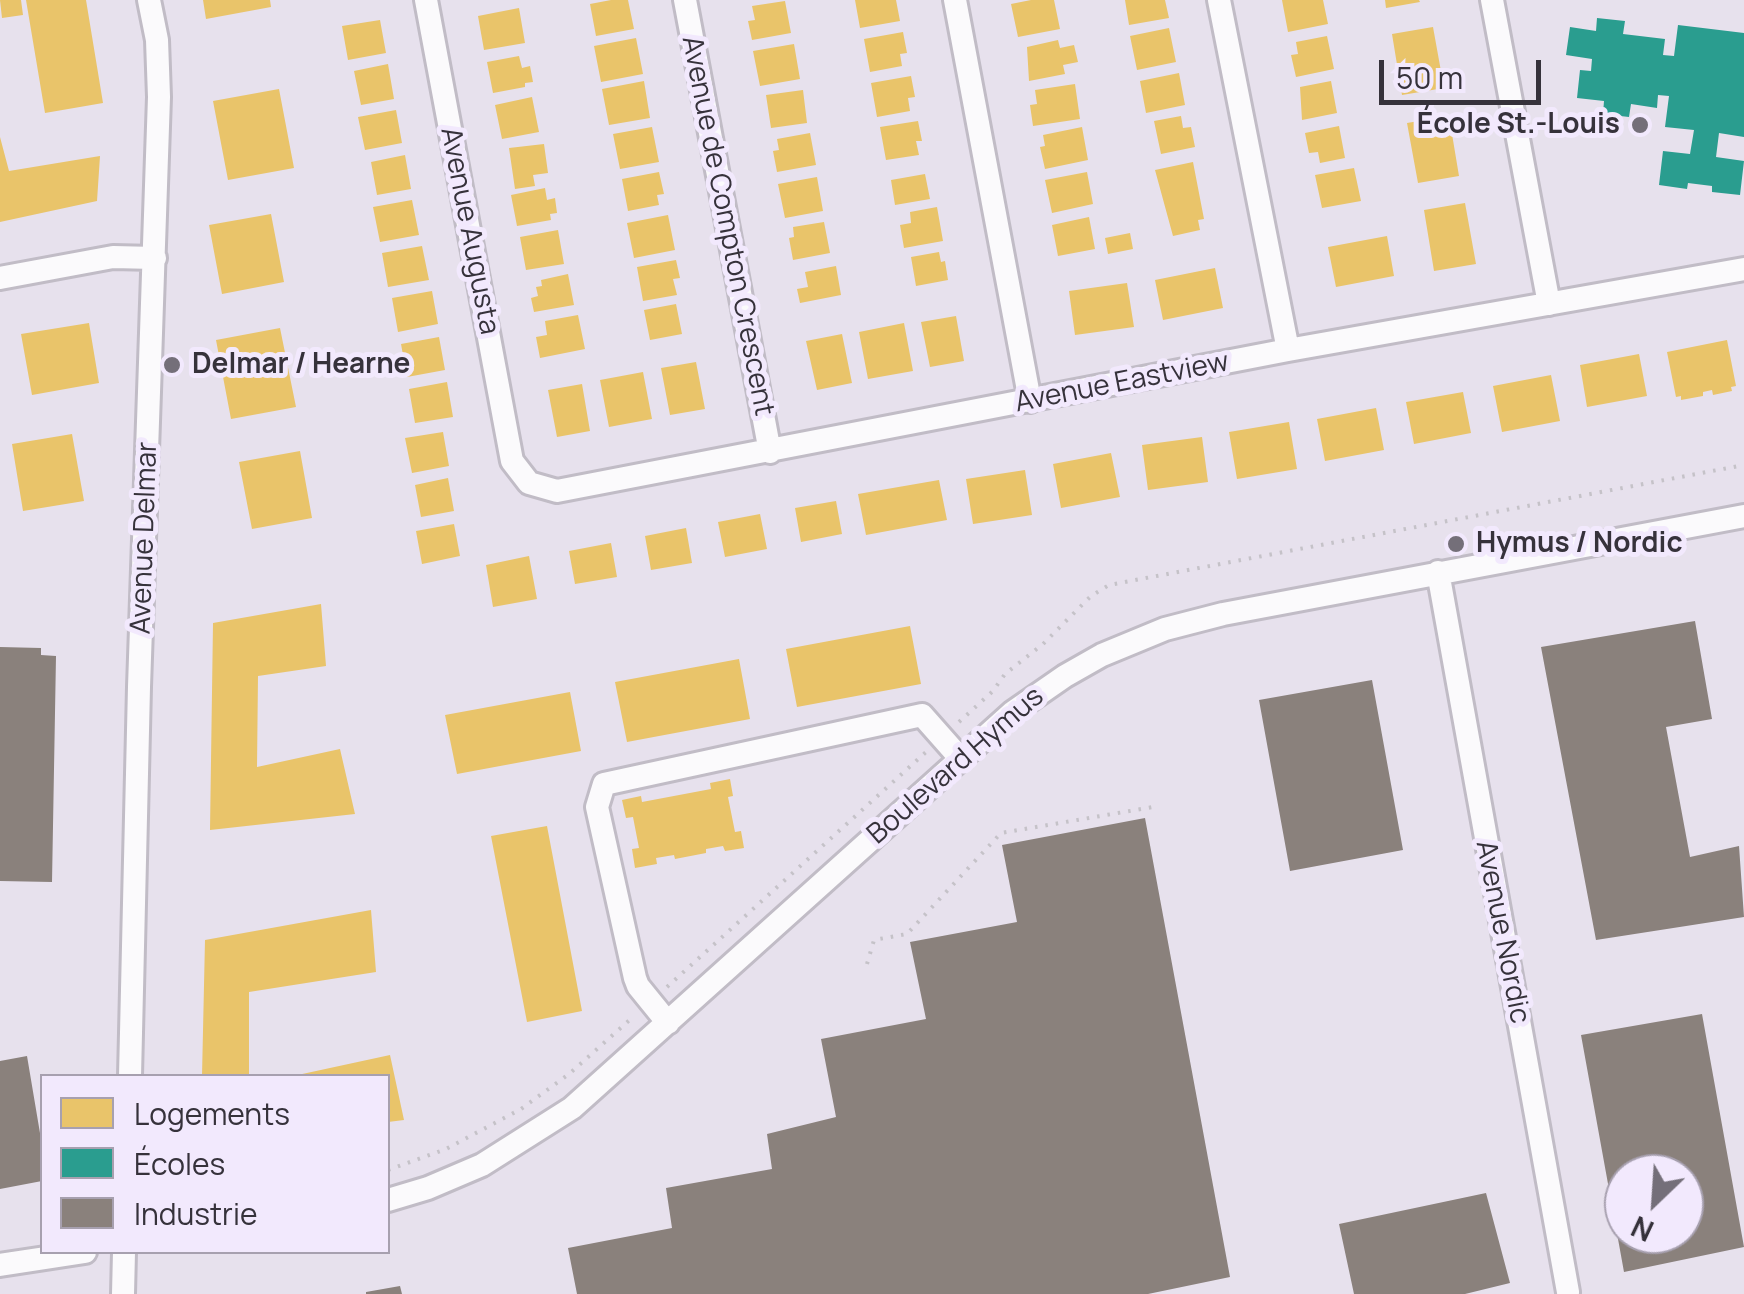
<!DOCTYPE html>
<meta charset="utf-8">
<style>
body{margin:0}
#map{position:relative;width:1744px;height:1294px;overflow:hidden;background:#e7e1ed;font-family:Manrope,sans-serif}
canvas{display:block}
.legend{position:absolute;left:40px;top:1074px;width:350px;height:180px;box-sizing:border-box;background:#f2e9fd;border:2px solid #a7a0af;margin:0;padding:12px 18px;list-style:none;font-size:30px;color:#36323b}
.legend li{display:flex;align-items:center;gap:20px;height:50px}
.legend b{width:50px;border:2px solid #a7a0af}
.north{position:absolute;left:1604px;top:1154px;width:100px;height:100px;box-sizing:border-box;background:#f2e9fd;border:2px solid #a7a0af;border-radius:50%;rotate:205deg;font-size:28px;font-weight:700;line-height:40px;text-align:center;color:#36323b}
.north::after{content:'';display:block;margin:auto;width:35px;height:45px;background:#746f79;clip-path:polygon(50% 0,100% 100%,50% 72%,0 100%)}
.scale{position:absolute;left:1379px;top:60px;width:162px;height:45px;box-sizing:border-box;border:5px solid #36323b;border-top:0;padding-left:12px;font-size:30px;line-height:35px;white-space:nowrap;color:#36323b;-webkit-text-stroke:8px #f2e9fd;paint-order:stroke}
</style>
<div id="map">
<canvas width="1744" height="1294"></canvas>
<ul class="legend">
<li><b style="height:28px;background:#e9c46a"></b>Logements</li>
<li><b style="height:28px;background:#2a9d8f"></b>Écoles</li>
<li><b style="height:28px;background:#8a817c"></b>Industrie</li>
</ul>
<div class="north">N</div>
<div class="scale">50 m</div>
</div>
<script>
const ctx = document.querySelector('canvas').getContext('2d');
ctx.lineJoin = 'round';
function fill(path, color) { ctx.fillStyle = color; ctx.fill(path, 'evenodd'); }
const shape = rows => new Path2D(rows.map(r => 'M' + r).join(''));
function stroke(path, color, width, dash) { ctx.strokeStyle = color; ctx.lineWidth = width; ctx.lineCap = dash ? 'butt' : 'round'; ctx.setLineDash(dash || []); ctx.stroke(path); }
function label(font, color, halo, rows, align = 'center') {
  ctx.font = font + ' Manrope,sans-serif'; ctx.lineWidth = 10; ctx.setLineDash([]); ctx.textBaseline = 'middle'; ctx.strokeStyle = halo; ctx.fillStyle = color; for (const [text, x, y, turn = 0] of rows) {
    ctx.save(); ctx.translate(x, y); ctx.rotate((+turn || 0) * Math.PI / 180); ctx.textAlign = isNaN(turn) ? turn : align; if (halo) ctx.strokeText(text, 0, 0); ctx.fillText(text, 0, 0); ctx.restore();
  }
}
fill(shape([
 [0,0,21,0,23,15,2,18],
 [26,0,86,0,103,103,45,113],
 [203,0,270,0,271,7,206,19],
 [611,0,628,0,634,29,596,36,590,4],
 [855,0,896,0,900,21,860,28],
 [1031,0,1054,0,1060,29,1018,37,1011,4],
 [1125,0,1165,0,1169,18,1129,25],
 [1282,0,1323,0,1328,24,1288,32],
 [1385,0,1419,0,1420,2,1386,8],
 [785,1,791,33,752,40,748,21,755,20,752,6],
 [519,8,525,43,484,50,478,16],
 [380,20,386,53,348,60,342,26],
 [1433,27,1444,88,1402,95,1392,34],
 [1169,28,1176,62,1137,70,1130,36],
 [903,32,907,53,900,54,902,66,870,72,864,39],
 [1327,36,1334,69,1296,77,1291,55,1298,54,1296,42],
 [636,38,643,74,601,82,594,46],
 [1058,40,1060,48,1074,45,1078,62,1063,65,1065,74,1029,81,1027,47],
 [794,44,800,79,760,86,753,51],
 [519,56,522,68,530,66,533,82,525,83,525,87,493,93,487,62],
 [388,64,394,99,361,105,354,71],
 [1179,73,1185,105,1146,113,1140,81],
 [911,76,915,97,908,98,910,111,877,117,871,83],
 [644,81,650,118,609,125,602,89],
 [1331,81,1337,113,1302,120,1300,87],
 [1075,84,1080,119,1033,126,1030,105,1037,104,1035,90],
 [279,89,294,168,228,180,213,101],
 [803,90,807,123,771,128,766,95],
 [532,97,539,132,502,139,495,105],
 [396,110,402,143,365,150,358,117],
 [1181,116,1183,128,1191,127,1195,147,1161,154,1154,121],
 [1449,116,1459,176,1418,183,1407,123],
 [918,121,922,141,916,141,919,155,886,160,880,127],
 [1339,126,1345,158,1320,163,1318,152,1309,153,1305,133],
 [652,127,659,162,620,169,613,134],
 [1082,127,1088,160,1045,169,1040,147,1045,146,1043,135],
 [810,133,816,165,777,172,773,151,779,150,777,139],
 [0,137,9,171,100,156,97,201,0,222],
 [544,144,548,173,533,175,535,186,515,189,509,148],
 [405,155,411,189,377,195,371,162],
 [1193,162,1204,219,1198,220,1200,230,1173,236,1155,170],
 [1354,168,1361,201,1322,208,1315,175],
 [659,172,664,194,657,195,659,205,628,211,622,179],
 [1087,172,1093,204,1052,213,1045,180],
 [925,174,930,199,895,205,891,180],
 [817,177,823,211,785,218,778,184],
 [545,188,547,200,555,198,557,213,550,214,551,220,517,226,511,195],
 [412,200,419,235,380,242,373,207],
 [1465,203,1476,264,1434,271,1424,210],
 [937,207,943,241,904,248,900,225,911,223,910,212],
 [271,214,284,282,222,294,209,225],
 [668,215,675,250,634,258,627,223],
 [1089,217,1095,249,1058,256,1052,225],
 [824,222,830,253,793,260,789,238,794,237,793,227],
 [558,230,564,264,526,270,520,237],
 [1130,233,1133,249,1108,254,1105,238],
 [1387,236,1394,276,1336,287,1328,247],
 [422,246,429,280,388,287,382,253],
 [939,252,941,262,945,261,948,280,916,286,911,257],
 [676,260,680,278,673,279,677,295,643,301,637,267],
 [836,266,841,295,800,303,797,289,808,287,805,272],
 [1215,268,1223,308,1163,320,1155,280],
 [568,274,574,305,534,312,531,298,538,296,536,287,542,286,541,280],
 [1127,283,1134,327,1075,335,1069,291],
 [432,291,438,324,398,332,392,298],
 [676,304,682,334,650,340,644,310],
 [578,315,585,349,540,358,536,337,547,335,545,321],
 [956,316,964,361,930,367,921,322],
 [89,323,99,383,32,395,21,334],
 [904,323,913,371,868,379,859,332],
 [280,328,296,407,231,419,216,340],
 [842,334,852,383,817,390,806,341],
 [439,337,445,370,407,377,401,344],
 [1727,340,1736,386,1731,387,1732,391,1713,395,1712,390,1703,392,1703,396,1681,400,1681,396,1676,397,1667,352],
 [1639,354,1647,396,1587,407,1580,365],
 [696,362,705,409,670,415,661,368],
 [643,372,652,419,609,427,600,380],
 [1551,375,1560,421,1502,432,1493,386],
 [447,382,453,417,415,423,409,389],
 [582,384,590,431,557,437,548,390],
 [1463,392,1471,433,1414,444,1406,402],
 [1376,408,1384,450,1325,461,1317,419],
 [1289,422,1297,469,1237,479,1229,432],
 [443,432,449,466,412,473,405,438],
 [72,434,84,501,23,511,12,444],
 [1202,437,1208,482,1148,490,1142,445],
 [300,451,312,518,252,529,239,462],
 [1111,453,1120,497,1061,508,1053,464],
 [1025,470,1032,515,973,524,966,479],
 [448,478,454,511,421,517,415,485],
 [939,480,947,520,866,535,858,494],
 [836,501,842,534,801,542,795,508],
 [760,514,767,549,725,557,718,522],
 [454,524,460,556,422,564,416,531],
 [686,528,692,563,651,570,645,536],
 [611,543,617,577,575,584,569,551],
 [529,556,537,599,493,607,486,565],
 [321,604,326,666,258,676,257,767,340,749,355,814,210,830,213,623],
 [910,626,921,684,797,707,786,649],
 [739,659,750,719,627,742,615,682],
 [570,692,581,751,457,774,445,715],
 [730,779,733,796,728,797,735,832,741,831,744,848,725,851,723,846,706,849,706,853,675,859,674,855,656,858,657,864,635,868,632,849,639,848,633,817,626,818,622,800,641,796,642,802,711,789,710,783],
 [547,826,582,1011,527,1022,491,836],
 [371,910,376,972,249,992,249,1076,202,1076,205,940],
 [390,1055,404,1120,388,1122,388,1076,293,1076]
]), '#e9c46a');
fill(shape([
 [1597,18,1625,21,1623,34,1665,39,1663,55,1674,56,1678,25,1744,33,1744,137,1719,133,1716,157,1744,161,1740,195,1712,192,1712,186,1688,183,1687,189,1659,185,1663,151,1690,154,1694,130,1665,127,1669,96,1658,95,1657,108,1631,104,1629,117,1603,114,1604,101,1577,98,1580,70,1591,71,1592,59,1566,55,1570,27,1596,31]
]), '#2a9d8f');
fill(shape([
 [1695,621,1712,719,1666,727,1690,857,1739,846,1744,917,1596,940,1541,647],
 [0,647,41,648,41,655,56,656,52,882,0,881],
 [1372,680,1403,850,1290,871,1259,700],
 [1145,818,1230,1277,1148,1294,577,1294,568,1248,672,1228,666,1188,772,1169,767,1134,836,1117,821,1039,926,1019,910,942,1017,922,1002,845],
 [1702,1014,1744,1247,1624,1272,1581,1035],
 [1624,1174,1684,1174,1684,1234,1624,1234],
 [27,1056,42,1145,42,1181,0,1189,0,1061],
 [1486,1193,1510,1283,1465,1294,1354,1294,1339,1224],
 [400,1286,402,1294,366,1294,366,1292]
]), '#8a817c');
const minor = shape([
 [426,0,512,461,529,483,557,491,1288,350,1744,269],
 [685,0,770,452],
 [955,0,1030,401],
 [1219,0,1288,350],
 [1492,0,1549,304],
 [0,278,113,257,155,258],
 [1438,572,1568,1292],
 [668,1023,638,986,635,978,597,807,604,784,922,715,960,758],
 [130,1076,139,687,159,97,157,40,149,0],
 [388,1200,428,1188,482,1165,572,1108,1013,712,1065,676,1102,655,1165,629,1223,614,1744,516],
 [0,1265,85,1252],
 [123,1294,124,1252]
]);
stroke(minor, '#c1bcc6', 28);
stroke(shape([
 [959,722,993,691,1005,674,1043,644,1091,596,1109,585,1744,465],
 [867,964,874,940,907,934,1001,833,1159,806],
 [667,987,926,752],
 [388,1170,446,1149,521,1109,569,1074,633,1017]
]), '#c5c2c8', 4, [2.5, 8]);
stroke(minor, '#fbfafc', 22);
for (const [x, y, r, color] of [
 [1640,125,10,"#746f79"],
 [172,365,10,"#746f79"],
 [1456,544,10,"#746f79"]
]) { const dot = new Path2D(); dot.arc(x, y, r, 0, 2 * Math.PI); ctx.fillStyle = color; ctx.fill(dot); stroke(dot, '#f2e9fd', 4); }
label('bold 28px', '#36323b', '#f2e9fd', [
 ["École St.-Louis",1620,125,"right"],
 ["Delmar / Hearne",192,365],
 ["Hymus / Nordic",1476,544]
], 'left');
label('28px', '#36323b', '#f2e9fd', [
 ["Avenue de Compton Crescent",727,226,79],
 ["Avenue Augusta",469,231,79],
 ["Avenue Eastview",1122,383,-11],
 ["Avenue Delmar",145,538,-88],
 ["Boulevard Hymus",956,766,-41],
 ["Avenue Nordic",1502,932,79]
]);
</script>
